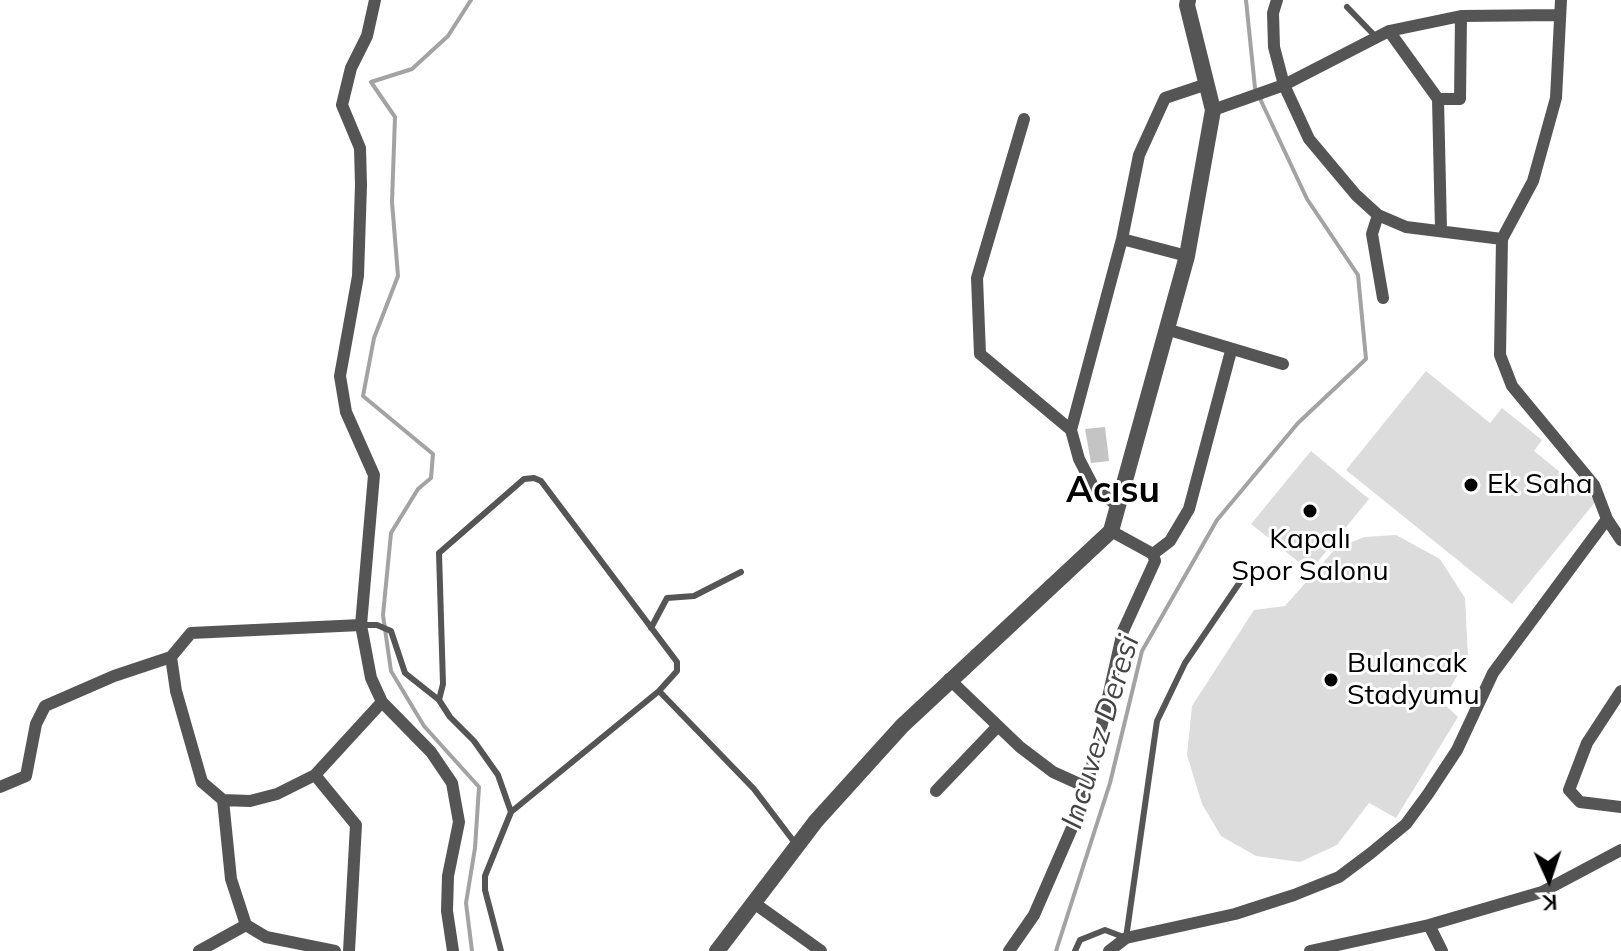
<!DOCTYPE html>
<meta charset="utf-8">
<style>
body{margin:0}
#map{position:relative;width:1621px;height:951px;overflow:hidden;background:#fff;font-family:Mulish,sans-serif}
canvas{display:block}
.north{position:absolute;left:1509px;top:839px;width:80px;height:80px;-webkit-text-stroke:6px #fff;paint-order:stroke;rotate:177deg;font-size:22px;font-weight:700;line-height:32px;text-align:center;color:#000}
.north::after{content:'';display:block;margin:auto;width:28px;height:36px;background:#000;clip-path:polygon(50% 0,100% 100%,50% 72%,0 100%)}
</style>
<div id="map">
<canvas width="1621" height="951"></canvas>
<div class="north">K</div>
</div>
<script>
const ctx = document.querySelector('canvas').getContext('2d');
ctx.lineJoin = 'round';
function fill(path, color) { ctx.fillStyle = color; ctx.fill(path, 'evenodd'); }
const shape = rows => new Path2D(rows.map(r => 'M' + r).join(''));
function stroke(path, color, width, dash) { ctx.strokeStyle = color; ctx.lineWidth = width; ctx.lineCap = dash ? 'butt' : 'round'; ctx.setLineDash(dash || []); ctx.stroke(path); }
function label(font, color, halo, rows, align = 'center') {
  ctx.font = font + ' Mulish,sans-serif'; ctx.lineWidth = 6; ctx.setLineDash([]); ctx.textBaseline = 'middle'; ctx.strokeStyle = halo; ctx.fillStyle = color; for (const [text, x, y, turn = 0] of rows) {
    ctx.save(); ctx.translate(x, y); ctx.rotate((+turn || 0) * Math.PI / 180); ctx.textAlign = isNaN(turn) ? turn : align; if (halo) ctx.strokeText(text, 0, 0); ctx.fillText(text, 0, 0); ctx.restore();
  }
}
fill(shape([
 [1426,371,1490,423,1502,408,1542,440,1534,451,1596,501,1512,604,1346,470],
 [1311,451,1369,499,1310,571,1251,524],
 [1396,535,1440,559,1465,598,1468,657,1442,702,1458,717,1396,818,1369,803,1337,845,1300,862,1256,856,1221,836,1202,804,1187,755,1192,706,1254,610,1285,606,1335,549,1364,537]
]), '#dcdcdc');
stroke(shape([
 [471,0,448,36,412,69,371,82,395,117,392,202,398,276,374,338,363,396,433,454,431,478,418,489,391,533,383,615,391,671,424,726,479,787,475,848,466,903,472,951],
 [1056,951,1110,783,1142,651,1217,520,1298,423,1366,359,1358,275,1307,199,1255,88,1246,0]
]), '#a3a3a3', 4);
fill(shape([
 [1105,427,1109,461,1091,463,1085,429]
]), '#c4c4c4');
stroke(shape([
 [1347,7,1376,37],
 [361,625,377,625,391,631,405,673,439,700,450,717,474,741,498,775,511,812],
 [651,628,667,598,694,596,741,572],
 [439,700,443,684,439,553,524,479,534,478,541,481,677,662,677,671,659,691,754,789,795,843],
 [501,951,485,890,485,876,511,812,659,691],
 [1075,951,1080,940,1105,930,1126,938,1157,721,1185,663,1240,582]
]), '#555', 6);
stroke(shape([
 [1277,0,1273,13,1274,47,1284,85,1309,139,1356,195,1378,215,1406,227,1502,239,1500,355,1512,386,1594,485,1607,519],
 [1389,31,1438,99,1441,230],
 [1438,99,1460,99,1461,16],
 [1213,110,1284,85,1389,31,1461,16,1560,15],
 [1024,119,977,278,980,354,1071,430,1122,239,1139,155,1165,98,1207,84],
 [1378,215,1372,234,1383,298],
 [1122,239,1187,256],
 [1502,239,1533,181,1556,98,1561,0],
 [1166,329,1283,364],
 [1071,430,1079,459,1093,486,1118,506],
 [1153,554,1170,541,1189,509,1231,351],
 [361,625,374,475,346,412,340,376,358,276,361,185,360,148,342,105,351,68,367,36,375,0],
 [949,679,1020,747,1053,772,1086,787],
 [1621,691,1587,743,1569,790,1580,802,1621,807],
 [315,775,382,702],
 [0,787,26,776,36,724,45,706,114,676,171,657],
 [936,791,997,727],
 [223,800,231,879,246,925,266,937,335,951],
 [754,903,821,951],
 [1429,925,1442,951],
 [199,951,246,925],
 [349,951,356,825,315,775,277,794,250,801,223,800,202,782,176,691,171,657,191,633,361,625,371,678,382,702,431,752,452,783,459,822,448,876,447,911,453,951],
 [1009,951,1034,915,1078,814,1094,759,1123,631,1155,561,1153,554,1111,531],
 [1109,951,1126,938,1235,914,1294,895,1339,877,1371,853,1406,824,1428,794,1457,750,1493,673,1607,519,1621,540],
 [1310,951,1429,925,1542,892,1621,850]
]), '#555', 12);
stroke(shape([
 [717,951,816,821,902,726,1111,531,1187,256,1213,110,1187,5,1188,0]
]), '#555', 16);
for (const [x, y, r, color] of [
 [1471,485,8,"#000"],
 [1310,511,8,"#000"],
 [1331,680,8,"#000"]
]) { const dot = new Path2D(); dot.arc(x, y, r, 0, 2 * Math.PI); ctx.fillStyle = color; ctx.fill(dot); stroke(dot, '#fff', 3); }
label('28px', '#000', '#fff', [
 ["Ek Saha",1487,485],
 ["Kapalı",1310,540,"center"],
 ["Spor Salonu",1310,572,"center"],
 ["Bulancak",1347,664],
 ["Stadyumu",1347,696]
], 'left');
label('italic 30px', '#444', '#fff', [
 ["Incuvez Deresi",1101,732,-73]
]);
label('bold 36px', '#000', '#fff', [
 ["Acısu",1113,491]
]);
</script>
